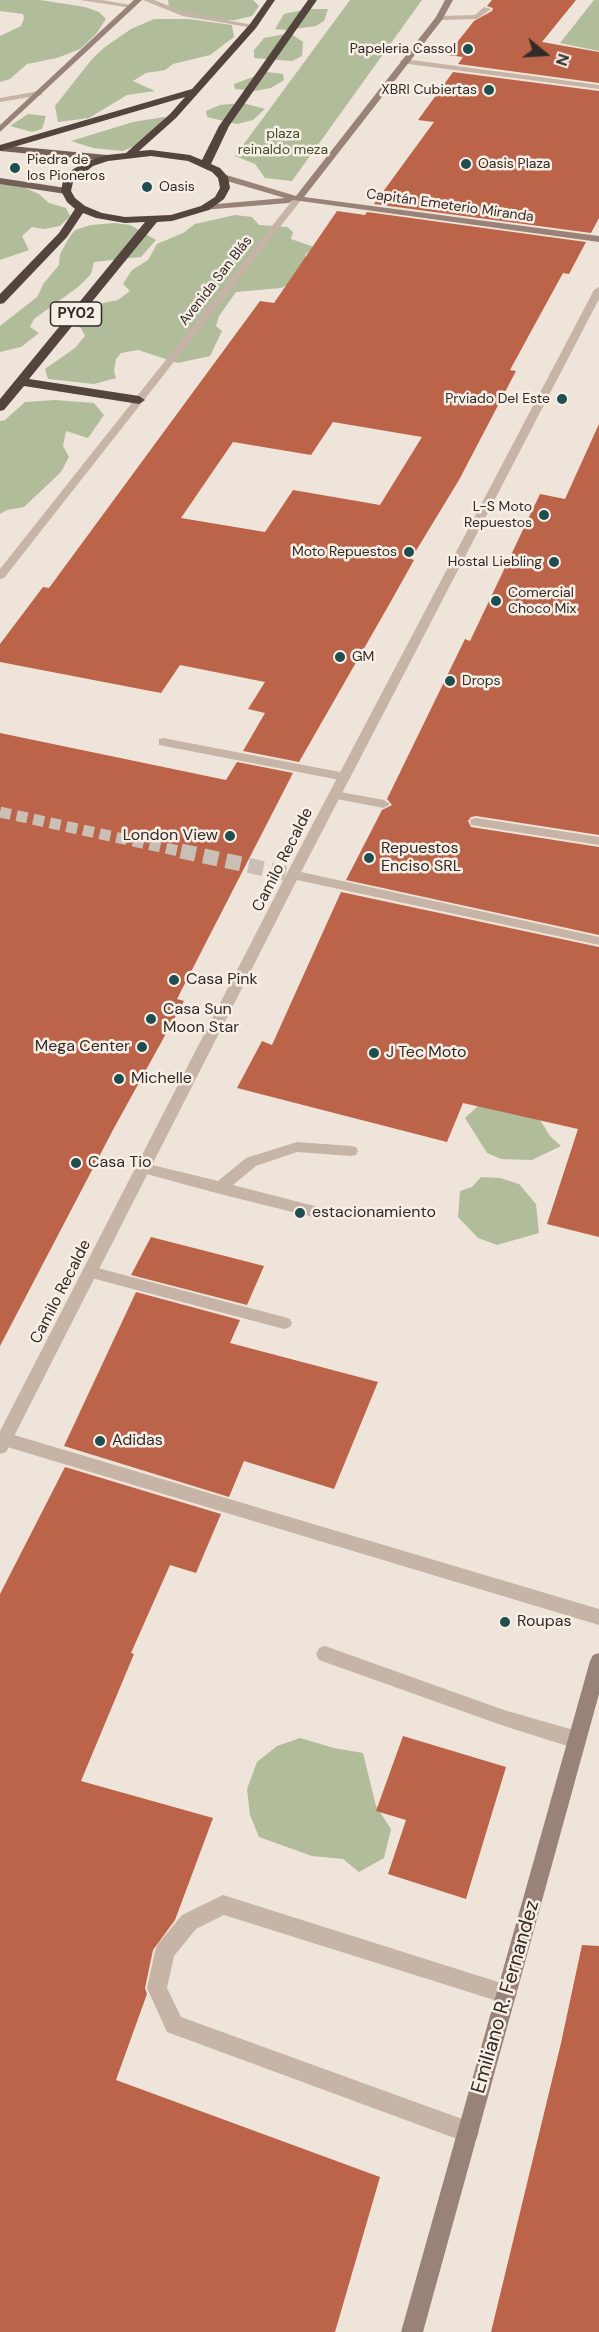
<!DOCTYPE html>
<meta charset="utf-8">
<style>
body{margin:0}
#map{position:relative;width:599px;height:2332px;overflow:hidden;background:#efe4d9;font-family:"DM Sans",sans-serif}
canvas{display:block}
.north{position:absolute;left:515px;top:24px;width:60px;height:60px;-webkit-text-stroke:4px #f7eee5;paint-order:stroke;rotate:108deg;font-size:16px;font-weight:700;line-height:24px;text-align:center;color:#322a26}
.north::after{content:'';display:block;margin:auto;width:21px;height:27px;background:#322a26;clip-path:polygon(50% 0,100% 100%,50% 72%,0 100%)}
</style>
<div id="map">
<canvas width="599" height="2332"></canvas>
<div class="north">N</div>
</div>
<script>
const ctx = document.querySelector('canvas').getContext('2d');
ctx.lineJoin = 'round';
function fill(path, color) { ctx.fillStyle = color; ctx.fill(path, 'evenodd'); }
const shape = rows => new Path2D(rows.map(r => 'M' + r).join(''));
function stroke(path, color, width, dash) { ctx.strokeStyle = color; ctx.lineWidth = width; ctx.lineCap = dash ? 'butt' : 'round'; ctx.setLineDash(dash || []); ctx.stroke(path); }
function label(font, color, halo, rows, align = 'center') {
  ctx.font = font + ' "DM Sans",sans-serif'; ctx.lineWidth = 5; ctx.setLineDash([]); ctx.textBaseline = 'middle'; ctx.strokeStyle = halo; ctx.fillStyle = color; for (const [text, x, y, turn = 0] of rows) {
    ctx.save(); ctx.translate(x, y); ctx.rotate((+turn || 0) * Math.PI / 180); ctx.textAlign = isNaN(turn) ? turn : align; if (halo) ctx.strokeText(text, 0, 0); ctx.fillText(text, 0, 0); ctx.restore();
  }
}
fill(shape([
 [0,0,40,0,85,7,99,12,106,19,96,34,80,49,57,58,27,64,10,79,0,82,0,36,21,26,24,18,23,14,0,11],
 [168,0,253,0,259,6,252,16,235,20,207,20,182,16,169,8],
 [350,0,422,0,292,181,265,178,255,164,235,156],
 [594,0,599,0,599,51,560,43],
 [307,9,328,9,324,21,316,26,287,30,275,29,284,14],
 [154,19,188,19,232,25,234,37,210,55,173,64,165,70,146,73,133,81,155,91,127,95,89,118,58,122,55,106,92,59,105,47,131,29],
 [290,33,303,42,302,56,292,61,254,58,254,50,264,38],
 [266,72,283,74,284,80,271,88,254,91,235,89,234,84],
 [243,103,265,109,253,120,237,124,207,117,206,111,220,105],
 [28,114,46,116,42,129,32,132,10,126],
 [164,117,169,120,137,145,123,151,93,148,71,141,133,122],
 [0,182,23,187,39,194,49,203,66,208,70,216,60,226,44,229,32,227,22,236,29,250,0,260],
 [235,215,252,217,259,225,287,227,293,232,291,239,314,247,305,255,308,264,293,282,281,288,236,292,219,316,216,326,222,331,210,356,178,363,138,350,121,353,116,359,114,371,116,378,94,384,48,379,45,369,75,348,85,336,81,328,64,321,74,309,118,300,130,291,123,284,132,270,148,260,157,244,183,233,195,224],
 [115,223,130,225,156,240,141,257,94,262,91,274,78,287,34,319,30,327,39,333,21,347,0,352,0,326,37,297,44,283,59,265,60,254,70,236,75,230,91,225],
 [55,400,94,403,104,415,88,438,66,431,63,446,69,457,61,472,24,507,7,510,0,514,0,421,5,420,25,402],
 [478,1106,540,1120,550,1136,561,1146,532,1160,501,1159,487,1153,465,1118],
 [481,1177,500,1178,519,1184,536,1204,539,1233,497,1245,478,1238,458,1217,460,1191,472,1187],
 [300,1738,334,1748,363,1753,376,1806,391,1829,384,1858,359,1872,343,1859,312,1856,259,1837,250,1815,247,1789,257,1762,277,1746]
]), '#b1bc9a');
fill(shape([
 [492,0,576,0,542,42,599,52,599,83,458,64,463,57,447,55,474,21,492,11,493,8,487,6],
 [453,72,599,91,599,218,591,233,374,204,434,122,418,120],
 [337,211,365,215,367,212,586,242,569,274,563,273,510,370,516,371,459,480,411,559,414,560,390,603,299,762,243,751,265,713,248,709,265,682,180,665,161,693,0,662,0,644,43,587,49,588,260,301,274,303],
 [333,422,422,437,380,505,293,490,265,532,181,518,233,442,311,455],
 [599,424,599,835,476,816,471,817,468,821,471,827,599,847,599,935,346,880,382,810,392,805,387,799,465,639,470,641,540,494,565,499],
 [0,733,226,780,237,762,293,773,177,999,184,1001,114,1128,0,1346],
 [341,892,599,947,599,1237,547,1224,578,1129,463,1103,447,1142,237,1088,262,1041,272,1045],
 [151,1237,264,1266,247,1305,131,1275],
 [136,1292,240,1320,230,1343,378,1382,334,1489,244,1461,229,1497,64,1446],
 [65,1467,221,1514,196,1573,170,1565,131,1653,134,1654,81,1781,213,1818,175,1920,153,1950,145,1988,147,1994,116,2080,380,2177,335,2332,0,2332,0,1594],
 [403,1736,506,1767,466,1899,388,1874,406,1820,376,1811],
 [582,1945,599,1946,599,2332,491,2332,561,2043]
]), '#bc644a');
stroke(shape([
 [0,812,188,853]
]), '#c9bfb5', 11, [11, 6]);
stroke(shape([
 [181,851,293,875]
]), '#c9bfb5', 15, [15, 8]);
fill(shape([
 [484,7,491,9,477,19,439,20,435,18,439,16,475,15,484,7],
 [404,59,599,85,599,89,401,63,400,61,404,59],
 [39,91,42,91,42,95,0,102,0,98,39,91],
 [295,197,302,199,4,578,0,579,0,569,295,197],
 [163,738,345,773,351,777,345,781,159,745,159,739,163,738],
 [335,791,384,800,390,804,384,808,331,798,329,795,335,791],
 [476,818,599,837,599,845,471,825,470,822,471,819,476,818],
 [297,1142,351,1146,356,1147,358,1151,356,1155,351,1156,297,1152,256,1166,233,1185,326,1209,329,1213,326,1217,321,1219,220,1194,139,1172,136,1168,139,1164,144,1163,218,1181,246,1158,297,1142],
 [90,1266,284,1317,290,1319,292,1323,290,1327,284,1329,84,1276,82,1272,84,1268,90,1266],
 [4,1432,599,1609,599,1625,4,1446,0,1444,0,1434,4,1432],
 [325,1646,504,1710,577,1731,584,1734,586,1740,584,1746,577,1749,504,1726,319,1660,316,1654,319,1648,325,1646],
 [223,1895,514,1987,517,1994,514,2001,507,2004,224,1915,196,1929,174,1956,167,1988,181,2017,476,2124,479,2132,476,2140,468,2143,167,2032,147,1988,155,1951,158,1944,182,1915,223,1895]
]), '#c6b4a6');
fill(shape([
 [80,0,102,0,136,6,132,8,80,0],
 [143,0,154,0,182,11,257,26,253,28,180,15,143,0],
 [599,287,599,299,301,872,599,937,599,945,297,880,6,1452,0,1454,0,1431,286,875,594,290,599,287]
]), '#c6b4a6');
fill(shape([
 [134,0,142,0,0,132,0,125,134,0],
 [445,0,453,0,442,20,304,197,599,236,599,242,293,200,289,203,202,210,202,206,205,205,285,198,220,179,219,177,223,174,296,196,436,17,445,0],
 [599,1653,599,1694,423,2332,401,2332,590,1661,593,1655,599,1653]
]), '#998378');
fill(shape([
 [0,145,107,155,111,158,107,161,0,151,0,145],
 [0,178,66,188,70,191,66,194,0,184,0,178]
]), '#736158');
fill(shape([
 [267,0,275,0,256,28,176,118,139,151,151,150,190,155,202,160,219,126,308,0,317,0,229,126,211,164,220,168,228,177,230,188,224,199,209,210,172,221,157,222,29,379,139,396,145,400,139,404,24,386,4,410,0,411,0,399,145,222,125,223,96,218,83,213,67,237,4,303,0,304,0,294,59,233,75,209,67,202,61,191,63,181,72,170,85,162,107,155,126,153,170,114,185,97,0,151,0,145,192,89,250,24,267,0],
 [151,156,188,161,212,172,218,178,220,188,215,197,201,206,171,215,125,217,102,213,85,206,75,198,71,191,73,182,93,166,108,161,151,156]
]), '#53443e');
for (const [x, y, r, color] of [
 [468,49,6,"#1f4e50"],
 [489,90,6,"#1f4e50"],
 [466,164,6,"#1f4e50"],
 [15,168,6,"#1f4e50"],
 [147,187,6,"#1f4e50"],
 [562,399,6,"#1f4e50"],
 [544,515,6,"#1f4e50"],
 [409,552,6,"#1f4e50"],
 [554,562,6,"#1f4e50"],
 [496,601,6,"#1f4e50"],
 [340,657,6,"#1f4e50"],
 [450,681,6,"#1f4e50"],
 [230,836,6,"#1f4e50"],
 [369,858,6,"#1f4e50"],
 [174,980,6,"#1f4e50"],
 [151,1019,6,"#1f4e50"],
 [142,1047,6,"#1f4e50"],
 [374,1053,6,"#1f4e50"],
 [119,1079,6,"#1f4e50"],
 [76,1163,6,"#1f4e50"],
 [300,1213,6,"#1f4e50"],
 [100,1441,6,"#1f4e50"],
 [505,1622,6,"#1f4e50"]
]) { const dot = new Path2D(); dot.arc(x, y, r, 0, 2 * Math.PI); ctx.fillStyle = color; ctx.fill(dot); stroke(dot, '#f7eee5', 2); }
label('14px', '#322a26', '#f7eee5', [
 ["Papeleria Cassol",456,49],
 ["XBRI Cubiertas",477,90],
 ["Piedra de",27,160,"left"],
 ["los Pioneros",27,176,"left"],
 ["Oasis Plaza",478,164,"left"],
 ["Oasis",159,187,"left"],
 ["Prviado Del Este",550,399],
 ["L-S Moto",532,507],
 ["Repuestos",532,523],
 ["Moto Repuestos",397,552],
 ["Hostal Liebling",542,562],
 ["Comercial",508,593,"left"],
 ["Choco Mix",508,609,"left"],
 ["GM",352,657,"left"],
 ["Drops",462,681,"left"]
], 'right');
label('14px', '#424f2c', '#f7eee5', [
 ["plaza",283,134],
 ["reinaldo meza",283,150]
]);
label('14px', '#322a26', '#f7eee5', [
 ["Capitán Emeterio Miranda",450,206,8],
 ["Avenida San Blás",216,281,-52]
]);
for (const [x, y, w] of [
 [76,314,51]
]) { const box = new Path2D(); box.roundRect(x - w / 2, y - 12, w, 24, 4.5); ctx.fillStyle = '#f7eee5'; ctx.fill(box); stroke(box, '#322a26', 1.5); }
label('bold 15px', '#322a26', null, [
 ["PY02",76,314]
]);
label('16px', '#322a26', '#f7eee5', [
 ["London View",218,836,"right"],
 ["Repuestos",381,849],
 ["Enciso SRL",381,867],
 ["Casa Pink",186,980],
 ["Casa Sun",163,1010],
 ["Moon Star",163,1028],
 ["Mega Center",130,1047,"right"],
 ["J Tec Moto",386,1053],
 ["Michelle",131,1079],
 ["Casa Tio",88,1163],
 ["estacionamiento",312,1213],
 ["Adidas",112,1441],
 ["Roupas",517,1622]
], 'left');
label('16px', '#322a26', '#f7eee5', [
 ["Camilo Recalde",283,860,-63],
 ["Camilo Recalde",61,1292,-63]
]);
label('20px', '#322a26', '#f7eee5', [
 ["Emiliano R. Fernandez",506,1997,-74]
]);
</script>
